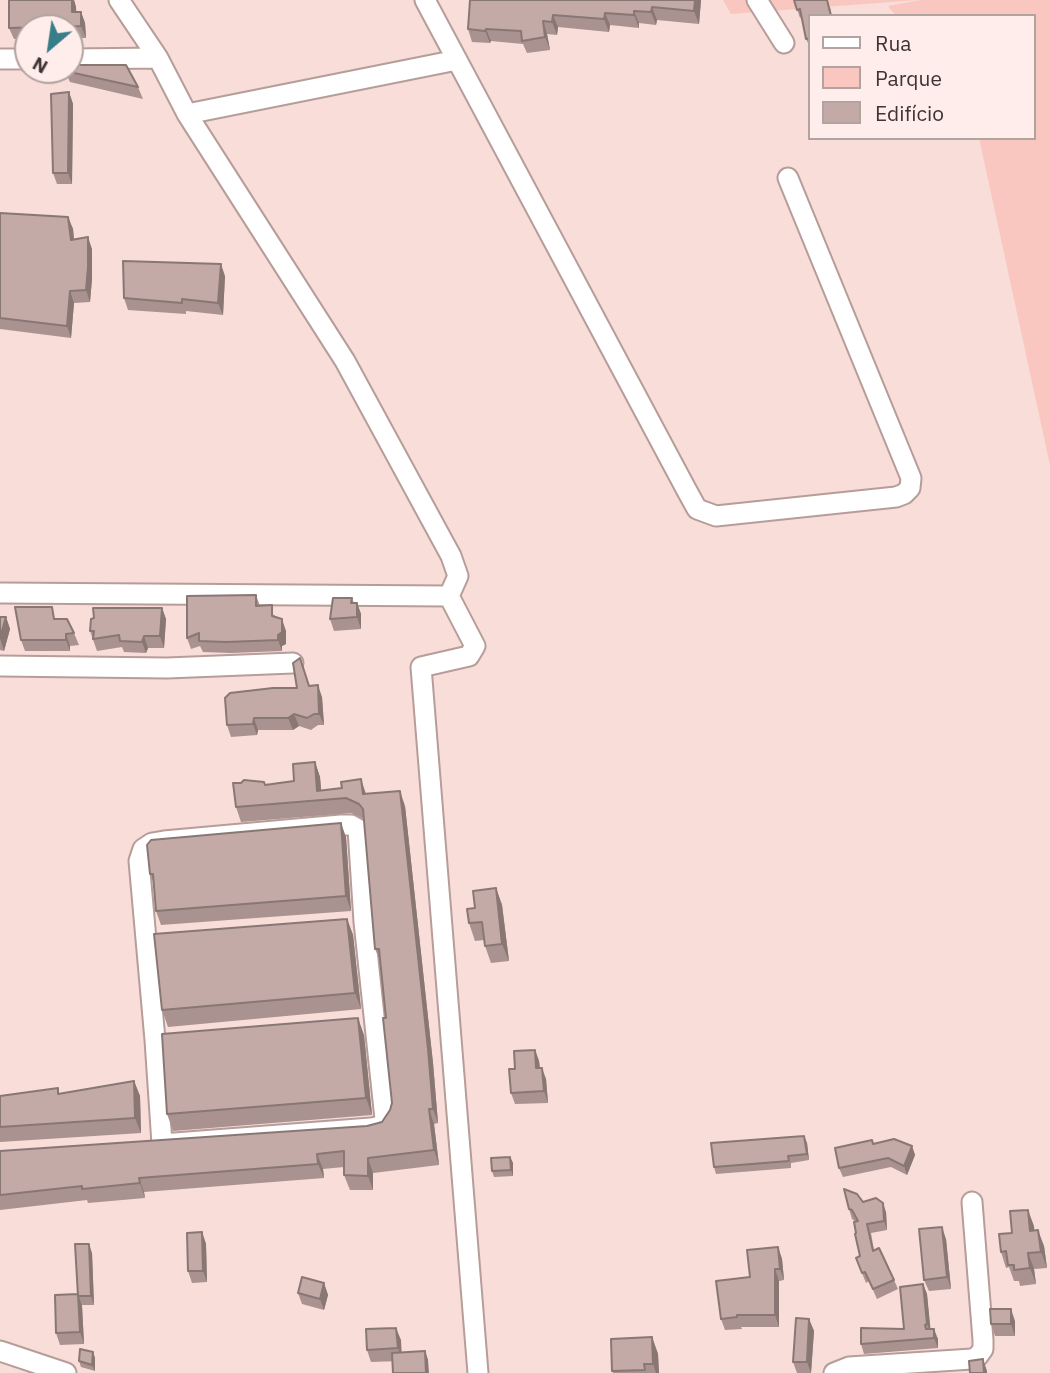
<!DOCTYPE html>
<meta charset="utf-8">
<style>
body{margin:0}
#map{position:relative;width:1050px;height:1373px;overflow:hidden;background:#f8ddd9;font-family:"IBM Plex Sans",sans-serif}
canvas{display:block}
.legend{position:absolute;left:808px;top:14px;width:228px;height:126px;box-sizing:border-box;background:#feedea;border:2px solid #b1a3a0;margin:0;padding:9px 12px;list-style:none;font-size:21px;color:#3e3432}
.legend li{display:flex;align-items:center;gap:14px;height:35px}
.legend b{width:35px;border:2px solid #b1a3a0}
.north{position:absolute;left:14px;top:14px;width:70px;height:70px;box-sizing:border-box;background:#feedea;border:2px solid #b1a3a0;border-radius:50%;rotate:209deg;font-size:19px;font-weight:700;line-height:28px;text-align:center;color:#3e3432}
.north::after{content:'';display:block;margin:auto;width:24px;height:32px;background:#377e88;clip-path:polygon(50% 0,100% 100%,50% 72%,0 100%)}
</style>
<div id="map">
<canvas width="1050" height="1373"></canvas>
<ul class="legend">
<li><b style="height:9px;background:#fff"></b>Rua</li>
<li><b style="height:19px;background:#f9c7c0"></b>Parque</li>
<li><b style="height:19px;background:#c4aaa6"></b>Edifício</li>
</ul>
<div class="north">N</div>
</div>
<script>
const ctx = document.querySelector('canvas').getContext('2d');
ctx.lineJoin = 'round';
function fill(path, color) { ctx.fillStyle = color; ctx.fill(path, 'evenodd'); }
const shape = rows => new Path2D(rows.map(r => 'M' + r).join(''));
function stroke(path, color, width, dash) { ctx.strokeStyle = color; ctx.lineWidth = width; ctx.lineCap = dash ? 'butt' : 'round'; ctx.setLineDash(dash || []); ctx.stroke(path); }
fill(shape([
 [723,0,918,0,731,14],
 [921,0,1050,0,1050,465,979,138,1034,138,1034,16,896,16,888,6]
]), '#f9c7c0');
const minor = shape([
 [119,0,158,58,187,114,345,361,451,556,458,576,449,596,475,646,469,656,421,667,478,1373],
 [425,0,686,489,697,509,716,516,896,497,904,494,910,488,911,478,788,178],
 [757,0,784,43],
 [0,59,28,59],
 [70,59,158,58],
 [187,114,457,60],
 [0,593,449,596],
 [0,666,167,668,293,663],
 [341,825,351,825,358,829,364,922,385,1119,381,1126,371,1128,162,1144,155,1040,139,861,143,849,152,843,164,841,341,825],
 [0,1351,66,1373],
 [834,1373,849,1367,972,1359,978,1356,983,1349,983,1340,972,1202]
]);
stroke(minor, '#b79d99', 23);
stroke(minor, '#fff', 19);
fill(shape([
 [9,0,74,0,76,7,76,12,81,12,85,23,86,38,70,38,70,28,28,28,28,39,14,39,9,28],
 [470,0,701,0,699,24,657,20,656,25,639,23,639,28,610,25,609,32,558,27,557,35,547,34,550,50,527,53,523,44,491,41,490,43,472,42,468,29],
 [794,0,830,7,832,16,810,16,810,47,806,39,802,17,800,18],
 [65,71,138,87,143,99,70,82],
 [69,92,73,104,72,184,57,184,53,173],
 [0,213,68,217,73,229,74,239,92,249,92,279,90,302,74,303,71,338,0,329],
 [225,276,223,315,186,311,186,314,128,310,124,298],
 [256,595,260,606,277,617,286,631,286,644,282,646,282,651,231,653,203,652,200,646,191,649,187,638],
 [352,598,354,603,357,603,361,614,361,629,334,631,330,619],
 [162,608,166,619,164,648,148,648,146,653,124,652,122,647,97,651,90,631],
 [0,617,6,617,10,629,4,651,0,650],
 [57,619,74,633,79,645,70,646,70,651,25,651,21,640],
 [309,686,322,697,324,725,318,725,311,730,299,726,293,730,258,730,257,735,231,737,227,725,297,688],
 [315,762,320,777,321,790,366,794,405,806,433,1063,438,1123,434,1124,439,1165,373,1173,373,1190,350,1190,344,1175,344,1167,323,1169,324,1178,144,1192,145,1198,88,1203,87,1200,0,1210,0,1151,367,1126,382,1122,390,1110,392,1103,386,1018,381,963,375,949,364,819,351,813,241,822,236,807,265,785,294,781],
 [346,837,351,911,161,925,156,911,154,884,150,874],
 [496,888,502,905,509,961,491,963,485,946,484,940,475,941,469,923,475,908],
 [347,919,353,935,361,1009,168,1027,162,1010],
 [364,1035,372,1115,173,1131,167,1114],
 [535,1050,539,1061,540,1068,546,1079,548,1103,515,1104,511,1093,515,1069],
 [134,1081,140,1096,141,1133,0,1142,0,1096,60,1094],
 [804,1136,807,1143,809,1160,791,1163,791,1168,716,1174,714,1167],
 [874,1143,912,1146,915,1155,907,1175,891,1167,843,1177,839,1168],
 [510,1157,513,1163,513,1176,494,1177,492,1171],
 [863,1202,886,1212,887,1230,871,1233,874,1250,894,1280,898,1289,877,1299,869,1281,866,1283,856,1258,860,1256,856,1222,852,1219,849,1209],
 [1028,1210,1034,1230,1044,1246,1047,1268,1034,1269,1036,1284,1020,1286,1019,1281,1014,1281,1009,1267,1006,1268,1001,1252,1012,1233],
 [202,1232,206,1244,207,1282,192,1283,188,1271],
 [946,1239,951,1289,929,1291,924,1280],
 [778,1247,782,1259,784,1280,779,1281,779,1327,741,1327,742,1329,725,1330,721,1319,750,1277],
 [92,1253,94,1305,82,1305,84,1344,60,1345,56,1333,78,1294],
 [324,1283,328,1295,324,1310,302,1304,298,1293],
 [923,1284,927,1294,930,1329,938,1339,938,1348,864,1354,861,1344,904,1329],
 [809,1319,814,1331,811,1373,797,1373,793,1362],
 [1015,1321,1015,1336,995,1336,991,1324],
 [652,1337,658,1354,659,1373,613,1373,612,1371],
 [401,1340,401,1353,425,1351,428,1360,371,1362,367,1350],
 [93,1352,95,1358,95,1371,81,1367,79,1361]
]), '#a9928f');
fill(shape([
 [72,0,74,0,76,7,77,23,72,12],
 [695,0,701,0,699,24,694,11],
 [652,7,657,20,656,25,651,12],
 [634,11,639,23,639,28,634,15],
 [81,12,85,23,86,38,81,26],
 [605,13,610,25,609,32,604,19],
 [553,15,558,27,557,35,552,22],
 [543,21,547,34,550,50,545,37],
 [486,29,491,41,490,43,485,31],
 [69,92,73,104,72,184,68,173],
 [68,217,73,229,75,251,71,240],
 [88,237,92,249,92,279,90,302,86,290],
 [221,264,225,276,223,315,218,303],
 [70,291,74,303,71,338,67,326],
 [357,603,361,614,361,629,357,617],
 [162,608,166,619,164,648,160,636],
 [6,617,10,629,4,651,0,638],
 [282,619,286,631,286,644,282,646,282,651,278,640],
 [66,634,70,646,70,651,66,640],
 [144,636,148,648,146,653,142,642],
 [318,685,322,697,324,725,319,714],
 [294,714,299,726,293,730,288,718],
 [254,718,258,730,257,735,253,724],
 [315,762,320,777,322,800,317,791],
 [361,779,366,794,363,794],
 [400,791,405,806,433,1063,438,1123,433,1109],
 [341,823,346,837,351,911,346,896],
 [496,888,502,905,509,961,502,944],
 [347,919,353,935,361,1009,355,993],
 [358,1018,364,1035,372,1115,366,1098],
 [535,1050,539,1061,541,1080,536,1068],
 [542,1068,546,1079,548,1103,544,1091],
 [134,1081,140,1096,141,1133,135,1118],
 [429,1109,434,1124,439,1165,434,1150],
 [804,1136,807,1143,809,1160,807,1154],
 [912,1146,915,1155,907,1175,904,1166],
 [317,1154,323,1169,324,1178,318,1164],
 [510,1157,513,1163,513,1176,511,1170],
 [368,1158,373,1173,373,1190,368,1176],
 [139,1178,144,1192,145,1198,140,1183],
 [883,1203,886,1212,887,1230,884,1221],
 [1028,1210,1034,1226,1036,1247,1030,1231],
 [942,1227,946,1239,951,1289,947,1277],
 [1038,1230,1044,1246,1047,1268,1041,1252],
 [202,1232,206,1244,207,1282,203,1271],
 [89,1244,92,1253,94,1305,91,1296],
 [778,1247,782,1259,784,1280,780,1269],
 [1028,1253,1034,1269,1036,1284,1030,1268],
 [775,1269,779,1281,779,1327,775,1315],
 [324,1283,328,1295,324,1310,320,1299],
 [923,1284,927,1294,931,1334,927,1324],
 [78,1294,82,1306,84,1344,80,1332],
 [1011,1309,1015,1321,1015,1336,1011,1324],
 [809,1319,814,1331,811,1373,807,1362],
 [396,1328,401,1340,402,1360,398,1348],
 [934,1329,938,1339,938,1348,934,1338],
 [652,1337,658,1354,659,1373,656,1373,653,1364],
 [425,1351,428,1360,429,1373,426,1373],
 [93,1352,95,1358,95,1371,92,1365],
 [983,1359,987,1371,987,1373,984,1373]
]), '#897774');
const building = shape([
 [9,0,72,0,72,12,81,12,81,26,9,28,9,0],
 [470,0,695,0,694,11,652,7,651,12,634,11,634,15,605,13,604,19,553,15,552,22,543,21,545,37,522,41,521,31,486,29,485,31,468,29,470,0],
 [794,0,827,0,831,16,810,16,810,38,806,39,800,9,797,10,794,0],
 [70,65,126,65,138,87,65,71,70,70,70,65],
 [69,92,68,173,53,173,51,94,69,92],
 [0,213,68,217,71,240,88,237,88,267,86,290,70,291,67,326,0,318,0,213],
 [123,261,221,264,218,303,182,299,182,303,124,298,123,261],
 [256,595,256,606,272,605,272,616,282,619,282,632,278,635,278,640,227,642,199,641,199,633,187,638,187,596,256,595],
 [333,598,352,598,351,603,357,603,357,617,330,619,333,598],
 [15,607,52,607,54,619,67,619,74,633,66,634,66,640,21,640,15,607],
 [93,608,162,608,160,636,144,636,142,642,120,641,119,635,93,639,94,631,90,631,91,619,94,618,93,608],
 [0,617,6,617,0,638,0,617],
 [300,658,309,686,318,685,319,714,314,714,307,718,294,714,288,718,254,718,253,724,227,725,225,698,230,693,273,688,297,688,293,663,300,658],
 [315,762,317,791,342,788,341,782,361,779,363,794,400,791,428,1049,433,1109,429,1109,434,1150,368,1158,368,1176,344,1175,344,1151,317,1154,318,1164,139,1178,140,1183,82,1189,82,1186,0,1195,0,1151,367,1126,382,1122,390,1110,392,1103,383,1018,386,1018,379,949,375,949,363,809,359,804,346,798,236,807,233,783,241,783,244,780,264,782,265,785,294,781,293,764,315,762],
 [341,823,346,896,156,911,153,874,150,874,147,845,151,840,341,823],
 [496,888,502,944,485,946,482,922,469,923,467,909,475,908,473,891,496,888],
 [347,919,355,993,162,1010,154,934,347,919],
 [358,1018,366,1098,167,1114,162,1034,358,1018],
 [535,1050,536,1068,542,1068,544,1091,511,1093,509,1069,515,1069,514,1051,535,1050],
 [134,1081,135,1118,0,1127,0,1096,58,1088,58,1094,134,1081],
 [804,1136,807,1154,788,1156,789,1161,714,1167,711,1143,804,1136],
 [894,1139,912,1146,904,1166,888,1158,839,1168,835,1148,872,1140,873,1144,894,1139],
 [510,1157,511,1170,492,1171,491,1158,510,1157],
 [844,1189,857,1194,863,1202,876,1198,883,1203,884,1221,867,1224,873,1251,879,1248,894,1280,873,1289,865,1272,862,1273,856,1258,860,1256,855,1234,856,1233,854,1222,858,1221,852,1210,849,1209,844,1189],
 [1028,1210,1030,1231,1038,1230,1041,1252,1028,1253,1030,1268,1014,1270,1014,1265,1008,1265,1006,1251,1001,1252,999,1234,1012,1233,1010,1211,1028,1210],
 [942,1227,947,1277,924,1280,919,1229,942,1227],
 [202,1232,203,1271,188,1271,187,1233,202,1232],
 [75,1244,89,1244,91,1296,78,1296,75,1244],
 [778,1247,780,1269,775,1269,775,1315,737,1315,737,1317,721,1319,716,1281,750,1277,747,1250,778,1247],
 [302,1277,324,1283,320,1299,298,1293,302,1277],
 [923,1284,927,1324,925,1325,926,1329,934,1329,934,1338,861,1344,861,1328,904,1329,900,1287,923,1284],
 [78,1294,80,1332,56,1333,55,1295,78,1294],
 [990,1309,1011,1309,1011,1324,991,1324,990,1309],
 [796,1318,809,1319,807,1362,793,1362,796,1318],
 [396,1328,398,1348,367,1350,366,1329,396,1328],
 [652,1337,653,1364,644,1364,645,1370,612,1371,611,1339,652,1337],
 [80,1349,93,1352,92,1365,79,1361,80,1349],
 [425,1351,426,1373,393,1373,392,1353,425,1351],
 [983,1359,984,1373,970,1373,969,1361,983,1359]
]);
fill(building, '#c4aaa6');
stroke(building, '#897774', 2);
</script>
